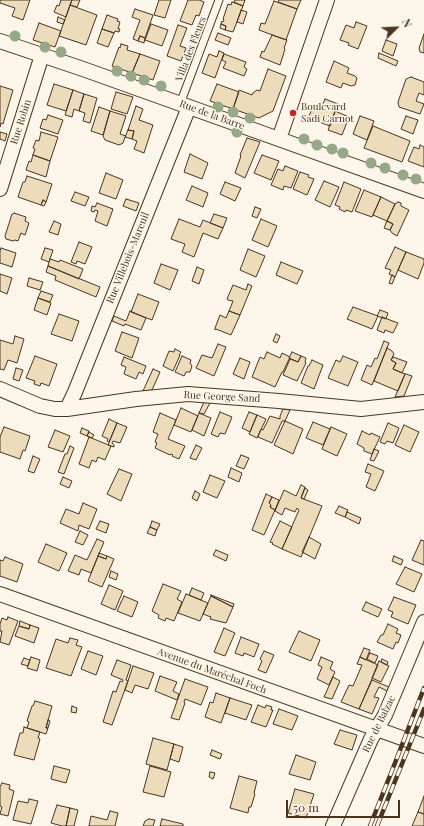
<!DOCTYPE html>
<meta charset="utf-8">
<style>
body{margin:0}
#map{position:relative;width:424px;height:826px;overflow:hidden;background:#fbf6e9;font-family:"Playfair Display",serif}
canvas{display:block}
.north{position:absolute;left:376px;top:8px;width:40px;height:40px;-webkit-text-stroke:3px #fbf6e9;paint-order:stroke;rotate:66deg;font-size:11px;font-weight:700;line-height:16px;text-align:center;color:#4a3520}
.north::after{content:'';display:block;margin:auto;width:14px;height:18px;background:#4a3520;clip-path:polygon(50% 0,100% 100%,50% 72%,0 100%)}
.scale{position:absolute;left:286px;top:800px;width:114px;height:18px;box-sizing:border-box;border:2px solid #4a3520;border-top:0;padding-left:5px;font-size:12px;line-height:14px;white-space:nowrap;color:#4a3520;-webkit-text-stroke:3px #fbf6e9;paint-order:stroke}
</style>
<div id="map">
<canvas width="424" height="826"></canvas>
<div class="north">N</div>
<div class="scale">50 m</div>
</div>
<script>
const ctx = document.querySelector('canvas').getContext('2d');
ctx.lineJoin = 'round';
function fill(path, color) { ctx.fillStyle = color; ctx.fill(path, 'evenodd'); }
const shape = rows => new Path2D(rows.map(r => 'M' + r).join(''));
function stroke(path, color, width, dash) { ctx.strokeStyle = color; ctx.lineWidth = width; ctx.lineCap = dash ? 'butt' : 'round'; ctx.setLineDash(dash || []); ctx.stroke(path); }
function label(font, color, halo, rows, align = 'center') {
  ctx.font = font + ' "Playfair Display",serif'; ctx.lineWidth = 3; ctx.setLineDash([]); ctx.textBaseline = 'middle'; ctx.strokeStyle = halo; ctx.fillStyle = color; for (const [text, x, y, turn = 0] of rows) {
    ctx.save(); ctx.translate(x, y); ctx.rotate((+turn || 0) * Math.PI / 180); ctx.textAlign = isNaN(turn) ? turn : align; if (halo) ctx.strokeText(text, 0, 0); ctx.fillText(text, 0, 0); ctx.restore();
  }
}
const building = shape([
 [0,0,30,0,23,20,12,16,15,8,0,3,0,0],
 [61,0,72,0,66,17,54,12,57,5,59,6,61,0],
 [72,0,80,0,77,7,70,5,72,0],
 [159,0,171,0,165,18,154,15,159,0],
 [188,0,199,0,204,2,199,16,196,15,192,25,180,21,188,0],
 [235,0,245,0,243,6,234,2,235,0],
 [279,0,301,0,297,9,278,2,279,0],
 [274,1,297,9,286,40,259,30,261,23,265,24,274,1],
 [232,2,243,6,233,32,225,30,226,26,221,24,222,21,223,22,224,20,223,19,228,4,231,5,232,2],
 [70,5,97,15,86,45,59,36,70,5],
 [135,9,153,15,145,38,140,36,138,41,133,39,140,20,132,17,135,9],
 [241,10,247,12,243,24,237,22,241,10],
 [107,15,118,19,117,21,120,22,118,29,120,29,119,32,115,31,114,33,102,29,107,15],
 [58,17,65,20,63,24,57,22,58,17],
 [356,22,367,26,358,49,348,45,349,43,340,40,346,25,354,28,356,22],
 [39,23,61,31,55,47,33,40,39,23],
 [151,24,168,30,162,46,145,40,151,24],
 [221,24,226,26,225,30,220,28,221,24],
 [178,25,187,28,180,46,186,48,181,61,167,56,178,25],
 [102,29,114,33,108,47,97,43,102,29],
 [218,33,231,38,228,45,215,40,218,33],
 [424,34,424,53,420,52,419,48,424,34],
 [272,35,287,40,284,48,285,49,280,65,260,57,262,51,264,52,272,35],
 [140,36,145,38,144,43,138,41,140,36],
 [386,40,397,44,393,56,382,51,386,40],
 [121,44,128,46,127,50,140,54,132,73,112,66,119,47,120,48,121,44],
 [219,51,224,53,215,78,202,73,209,54,217,57,219,51],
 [379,53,398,61,396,66,378,58,379,53],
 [140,54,160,61,153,80,132,73,140,54],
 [224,54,246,62,244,67,247,69,244,76,223,68,226,62,222,60,224,54],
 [334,61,349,68,347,73,355,76,357,78,355,85,351,86,343,83,341,88,326,82,334,61],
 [268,69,286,76,273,111,259,118,233,109,239,90,252,95,253,93,257,90,260,91,268,69],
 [411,77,424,82,424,95,419,93,416,101,424,104,420,114,399,107,398,102,406,79,411,77],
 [54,84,73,90,66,111,47,105,54,84],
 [217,84,239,92,233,109,210,101,217,84],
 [0,86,13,90,3,124,1,123,0,127,0,86],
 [73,90,84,94,79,111,74,109,72,117,65,115,73,90],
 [116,92,133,97,127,114,111,109,116,92],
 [84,94,97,98,90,123,83,121,85,113,79,111,84,94],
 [325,99,338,104,330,126,308,118,313,107,320,111,325,99],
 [136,106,143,109,139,120,153,125,144,153,134,149,137,141,132,139,134,131,128,130,136,106],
 [99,107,110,111,103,135,91,131,99,107],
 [110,111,126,116,120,134,126,136,125,137,123,143,119,145,105,140,103,136,110,111],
 [335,111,349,117,342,135,328,130,335,111],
 [48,115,63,120,58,134,40,128,43,119,46,120,48,115],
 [360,116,374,121,367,140,353,134,360,116],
 [406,116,418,120,413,134,401,129,406,116],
 [373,126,410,141,402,162,364,148,373,126],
 [128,130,134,131,132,139,125,137,128,130],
 [0,132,7,134,5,141,0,139,0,132],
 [41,132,58,137,50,161,33,155,35,149,33,148,36,140,39,141,41,132],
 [247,138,260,142,245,178,235,173,241,156,240,155,247,138],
 [420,145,424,147,424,167,408,161,414,147,419,149,420,145],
 [190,154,208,163,202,179,184,172,190,154],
 [33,155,50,161,46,177,26,170,29,161,31,162,33,155],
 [262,155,279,161,271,180,254,173,262,155],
 [285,166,298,171,291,188,284,186,283,190,271,185,278,169,283,171,285,166],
 [300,172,309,175,308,177,314,179,307,195,293,189,300,172],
 [106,173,123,180,116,199,99,193,106,173],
 [27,176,52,184,46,202,43,200,41,205,18,197,23,182,25,182,27,176],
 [324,181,339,187,330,207,315,200,324,181],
 [225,182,241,188,235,201,220,194,225,182],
 [344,182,361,189,352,212,346,210,345,212,339,209,340,207,335,205,344,182],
 [192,186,208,193,203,207,186,200,192,186],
 [364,190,381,197,372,217,355,211,364,190],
 [75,192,89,197,85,206,71,201,75,192],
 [381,197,395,204,387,221,373,215,381,197],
 [126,199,139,203,136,211,123,206,126,199],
 [43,200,46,202,44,206,41,205,43,200],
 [398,202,401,203,401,206,409,210,397,236,392,233,390,230,393,224,387,221,395,204,398,202],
 [97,203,113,209,107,226,95,221,98,211,95,210,94,212,91,211,92,206,95,207,97,203],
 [255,207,261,209,257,218,252,216,255,207],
 [14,213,26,217,25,221,29,223,25,235,21,233,18,241,15,240,13,241,6,239,5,236,12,214,13,214,14,213],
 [214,214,227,218,223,228,210,223,214,214],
 [179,219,200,227,203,220,223,228,218,239,203,233,194,257,182,252,185,244,171,239,179,219],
 [261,219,277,226,268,247,252,240,261,219],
 [54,221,61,224,58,235,49,232,54,221],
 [387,221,393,224,390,230,384,228,387,221],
 [79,242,92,247,85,264,77,261,76,264,71,262,79,242],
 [395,247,406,252,395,277,389,274,391,270,385,268,395,247],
 [1,248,16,253,12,267,0,263,0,251,1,248],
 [45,248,53,250,49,262,41,259,45,248],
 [248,249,265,256,256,277,240,270,248,249],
 [406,252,424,259,424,263,418,279,398,270,406,252],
 [50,259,59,262,60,260,83,269,79,279,48,266,50,259],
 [281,262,303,271,297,284,276,275,281,262],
 [161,264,178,270,170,290,154,283,161,264],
 [48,266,100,287,96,297,55,280,56,276,46,272,48,266],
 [197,267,204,270,199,284,192,281,197,267],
 [0,274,12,278,7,294,0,291,0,274],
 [392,275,395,277,392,284,389,283,392,275],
 [29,278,43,282,40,290,27,286,29,278],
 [248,284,252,286,240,315,229,311,233,301,228,300,227,299,233,285,246,290,248,284],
 [41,291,53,295,50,302,38,298,41,291],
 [138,294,159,302,152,320,131,312,138,294],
 [38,298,51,303,47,315,34,310,38,298],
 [353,307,378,316,372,329,347,319,353,307],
 [380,310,388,313,386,319,377,316,380,310],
 [130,311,146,318,141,330,125,324,124,326,112,321,114,316,126,321,130,311],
 [229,311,240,315,231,335,216,329,215,330,215,328,220,315,226,318,229,311],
 [59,314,79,321,72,341,51,334,59,314],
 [382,317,398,323,393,333,385,330,384,333,377,330,382,317],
 [122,332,139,338,132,358,115,351,122,332],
 [276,334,280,336,277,343,273,341,276,334],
 [15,336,24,339,17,363,8,360,4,370,0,369,0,340,13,344,15,336],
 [384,341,389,343,372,385,361,380,367,365,371,367,375,358,377,359,384,341],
 [218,344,226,347,214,376,196,368,202,355,212,358,218,344],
 [387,348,392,351,394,354,391,360,396,363,393,369,405,374,398,391,374,381,387,348],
 [175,349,181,352,179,355,180,355,173,371,163,366,169,351,174,352,175,349],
 [267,352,280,358,282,353,290,357,283,372,282,372,275,387,252,377,260,357,264,359,267,352],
 [292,352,301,356,298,362,289,358,292,352],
 [35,356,57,364,49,386,41,383,40,386,34,384,35,381,26,378,35,356],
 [182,356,191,360,190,363,192,366,190,372,186,372,184,376,175,372,182,356],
 [301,356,306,358,305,362,306,363,297,381,283,375,290,359,298,362,301,356],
 [343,356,358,362,348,386,328,378,336,360,340,362,343,356],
 [124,357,146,366,143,374,139,372,136,379,124,374,126,367,121,365,124,357],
 [393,357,407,362,402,373,393,369,396,363,391,360,393,357],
 [240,358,250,362,244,379,233,374,240,358],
 [312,360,323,365,314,389,301,383,308,366,309,366,312,360],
 [16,368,23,370,19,381,13,379,16,368],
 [153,369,160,372,152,390,143,391,153,369],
 [405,374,406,374,412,376,404,396,395,397,405,374],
 [204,402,210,403,204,414,199,413,204,402],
 [181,408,198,416,191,432,174,425,181,408],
 [283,409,290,410,285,421,282,421,272,443,258,437,261,429,263,430,270,416,280,419,280,416,283,409],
 [220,412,232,417,225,434,220,433,218,437,211,434,220,412],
 [249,412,257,415,250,432,242,428,249,412],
 [160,413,176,420,168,439,185,446,179,459,172,456,173,455,171,454,170,455,155,448,157,443,155,442,158,434,153,432,160,413],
 [199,413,211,418,204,436,192,430,199,413],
 [257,415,266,419,257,438,249,434,257,415],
 [109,419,117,423,109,442,107,441,108,439,102,436,109,419],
 [285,421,303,429,293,454,274,445,285,421],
 [313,422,330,429,323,445,306,438,313,422],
 [117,423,127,427,120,443,113,441,112,443,114,445,114,447,108,445,117,423],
 [388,423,399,428,393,443,387,441,385,444,380,442,388,423],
 [404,425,419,432,410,452,395,445,404,425],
 [4,427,30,436,25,451,23,450,20,459,0,452,0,437,4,427],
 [331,427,347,434,337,456,322,449,331,427],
 [82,428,89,431,87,436,80,433,82,428],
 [55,430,70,436,63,452,48,447,55,430],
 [362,431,370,435,371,433,380,437,372,454,364,451,364,448,357,444,362,431],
 [89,432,94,435,92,438,87,436,89,432],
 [89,437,111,446,105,460,98,457,96,462,92,460,89,468,79,464,89,437],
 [196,445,202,448,196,460,190,458,196,445],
 [70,446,74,448,64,474,58,472,65,454,67,454,70,446],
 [374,449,379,451,374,461,370,460,374,449],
 [241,455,249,458,244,469,236,466,241,455],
 [33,456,40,459,34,473,28,471,33,456],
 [368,464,384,471,375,491,366,487,371,474,365,472,368,464],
 [231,468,242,473,239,482,228,477,231,468],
 [119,469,132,474,121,501,107,494,119,469],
 [210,475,225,481,217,498,203,492,210,475],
 [63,477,72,481,69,488,60,484,63,477],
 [301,485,305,487,301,498,322,506,301,557,282,549,299,510,297,508,295,512,285,508,282,515,275,511,284,490,296,496,301,485],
 [305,488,308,490,304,499,301,498,305,488],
 [195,491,200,494,197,501,192,498,195,491],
 [266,494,272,497,269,503,271,505,270,507,275,510,264,535,252,530,266,494],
 [272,497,279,500,275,510,270,507,271,505,269,503,272,497],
 [83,503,97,509,89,529,79,525,78,531,60,523,66,509,79,514,83,503],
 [339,506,348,510,345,517,335,513,339,506],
 [347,512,361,518,359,524,345,517,347,512],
 [100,521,109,524,106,533,96,529,100,521],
 [152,521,160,524,157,530,150,527,152,521],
 [280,521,292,527,282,549,272,544,273,543,270,542,280,521],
 [150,527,157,530,155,536,147,533,150,527],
 [80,531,88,535,83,545,75,542,80,531],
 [309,537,321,544,315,559,302,552,309,537],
 [97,539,104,542,91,573,81,569,79,575,68,571,75,555,87,560,97,539],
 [421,540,424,541,424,565,412,560,421,540],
 [46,544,67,553,59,571,38,562,46,544],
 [216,550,228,555,226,561,213,555,216,550],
 [99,553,107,556,106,559,98,556,99,553],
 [98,556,106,559,107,556,114,559,102,587,88,581,98,556],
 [394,556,403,560,401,565,392,561,394,556],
 [5,557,23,564,17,582,0,576,0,560,3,561,5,557],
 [405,567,422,574,414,592,396,584,405,567],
 [111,571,118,574,116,580,109,577,111,571],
 [163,584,181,591,177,599,182,602,174,621,166,618,165,621,158,618,159,615,152,611,163,584],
 [109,585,123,591,115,610,101,604,109,585],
 [192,588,204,593,201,600,189,595,192,588],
 [186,594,208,603,200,621,178,613,186,594],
 [211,595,234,604,233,607,211,596,211,595],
 [124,596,138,602,132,617,117,611,124,596],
 [211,596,233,607,226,623,210,619,211,617,203,614,211,596],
 [394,597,416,605,408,624,391,617,393,612,388,610,394,597],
 [366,602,382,609,378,617,362,610,366,602],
 [8,617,18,621,9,645,0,642,2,631,0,631,0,624,2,618,7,620,8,617],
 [20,621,30,625,29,629,19,626,20,621],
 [388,624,398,629,396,633,401,635,398,643,396,642,393,649,377,642,381,635,383,635,388,624],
 [30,625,39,628,34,643,15,636,19,626,29,629,30,625],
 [224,628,235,633,225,656,214,652,224,628],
 [299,631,320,640,311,661,289,652,299,631],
 [241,637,259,644,254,657,244,653,243,656,235,653,241,637],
 [70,638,78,640,76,645,82,647,71,676,46,668,56,639,68,643,70,638],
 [364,648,370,650,366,660,360,657,364,648],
 [88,651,103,656,96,675,81,669,88,651],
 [264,651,274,655,266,673,258,670,262,661,260,659,264,651],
 [370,653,378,656,375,663,367,659,370,653],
 [31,657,40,660,37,671,27,668,31,657],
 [321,657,333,662,330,669,335,672,329,685,317,679,322,667,318,665,321,657],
 [360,657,378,665,359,709,341,702,349,685,353,686,362,665,357,664,360,657],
 [24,658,30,660,28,666,21,664,24,658],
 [382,659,388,662,387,665,381,662,382,659],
 [117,660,131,665,126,680,128,681,112,725,103,722,113,691,116,692,120,681,122,682,123,680,111,675,117,660],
 [379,661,389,666,381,682,372,678,379,661],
 [133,666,154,673,148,689,135,685,132,693,125,690,133,666],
 [160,676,177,682,173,691,179,694,177,700,155,691,160,676],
 [333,677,340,681,332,699,324,697,333,677],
 [185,679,208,687,201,705,185,699,184,702,185,703,179,720,171,718,185,679],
 [372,680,389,687,387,691,379,687,374,697,379,698,372,714,359,709,372,680],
 [216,693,230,698,221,723,205,717,210,702,213,703,216,693],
 [230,698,252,705,246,720,225,713,230,698],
 [35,701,52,706,46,728,48,728,46,734,27,728,29,722,27,721,32,706,33,706,35,701],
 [258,705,265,708,266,705,272,707,271,710,273,710,266,727,251,722,258,705],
 [72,706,77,708,76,713,71,712,72,706],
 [279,709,298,716,292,730,273,724,279,709],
 [48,720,50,721,48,728,46,728,48,720],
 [24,727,40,732,38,738,40,739,34,760,14,755,20,733,23,733,24,727],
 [340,730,357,735,352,750,334,744,340,730],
 [153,738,174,744,167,770,146,764,153,738],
 [174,744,183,747,179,762,170,759,174,744],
 [212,750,222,754,220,759,210,755,212,750],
 [296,755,316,762,310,780,289,774,296,755],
 [54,766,70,770,66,783,51,779,54,766],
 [150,766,171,772,164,797,143,792,150,766],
 [210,772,215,773,213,779,209,777,210,772],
 [239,776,257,781,254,793,255,794,251,807,249,807,248,813,230,808,239,776],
 [2,783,10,785,9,789,14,791,8,816,0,814,2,807,0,806,0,787,2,783],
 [295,789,314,794,306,818,288,813,295,789],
 [424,796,424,814,418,812,424,796],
 [29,799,38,801,31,824,13,820,18,801,28,803,29,799],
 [57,805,70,808,66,826,62,826,51,823,57,805],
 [70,808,78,810,74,826,66,826,70,808],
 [110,811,118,813,115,826,89,826,91,816,107,820,110,811],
 [418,812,424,814,424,826,412,826,418,812],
 [149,819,155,820,153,826,143,826,145,821,149,819],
 [162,819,183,824,183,826,160,826,162,819]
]);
fill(building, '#ecdcbc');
stroke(building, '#4a3520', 1);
const lane = shape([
 [180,104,219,0]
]);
const street = shape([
 [0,41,83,69,424,191],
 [279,139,327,0],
 [0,189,42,55],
 [0,389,40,406,55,409,67,409,136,399,188,394,279,401,361,409,424,402],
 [67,409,75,392,189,107],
 [0,594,424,746],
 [333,826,371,739,385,715,424,622]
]);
stroke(lane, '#4a3520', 9);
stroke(street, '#4a3520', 16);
stroke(lane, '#fbf6e9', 7);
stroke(street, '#fbf6e9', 14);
const rail = shape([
 [370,826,395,763,424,688],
 [377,826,424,709]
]);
stroke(rail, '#4a3520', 4.5);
stroke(rail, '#fbf6e9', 3, [9]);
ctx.fillStyle = '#96a887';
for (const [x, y] of [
 [15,36],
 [45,47],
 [61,52],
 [117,71],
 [131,76],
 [144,80],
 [161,86],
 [218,107],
 [233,112],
 [250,118],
 [237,132],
 [304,139],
 [317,145],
 [332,149],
 [343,153],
 [371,163],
 [385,168],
 [403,175],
 [416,179]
]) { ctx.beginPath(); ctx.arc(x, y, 5.5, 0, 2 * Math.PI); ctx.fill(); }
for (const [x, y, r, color] of [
 [293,113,4,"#c62828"]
]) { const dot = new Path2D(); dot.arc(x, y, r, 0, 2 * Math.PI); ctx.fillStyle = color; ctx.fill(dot); stroke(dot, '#fbf6e9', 1.5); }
label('10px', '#4a3520', '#fbf6e9', [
 ["Villa des Fleurs",191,49,-69],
 ["Rue de la Barre",212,115,20],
 ["Rue Robin",21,122,-72],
 ["Rue Villebois-Mareuil",128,258,-68],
 ["Rue George Sand",222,397,3],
 ["Avenue du Maréchal Foch",212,671,20],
 ["Rue de Balzac",379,724,-64]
]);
label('10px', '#4a3520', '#fbf6e9', [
 ["Boulevard",301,107],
 ["Sadi Carnot",301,119]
], 'left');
</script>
